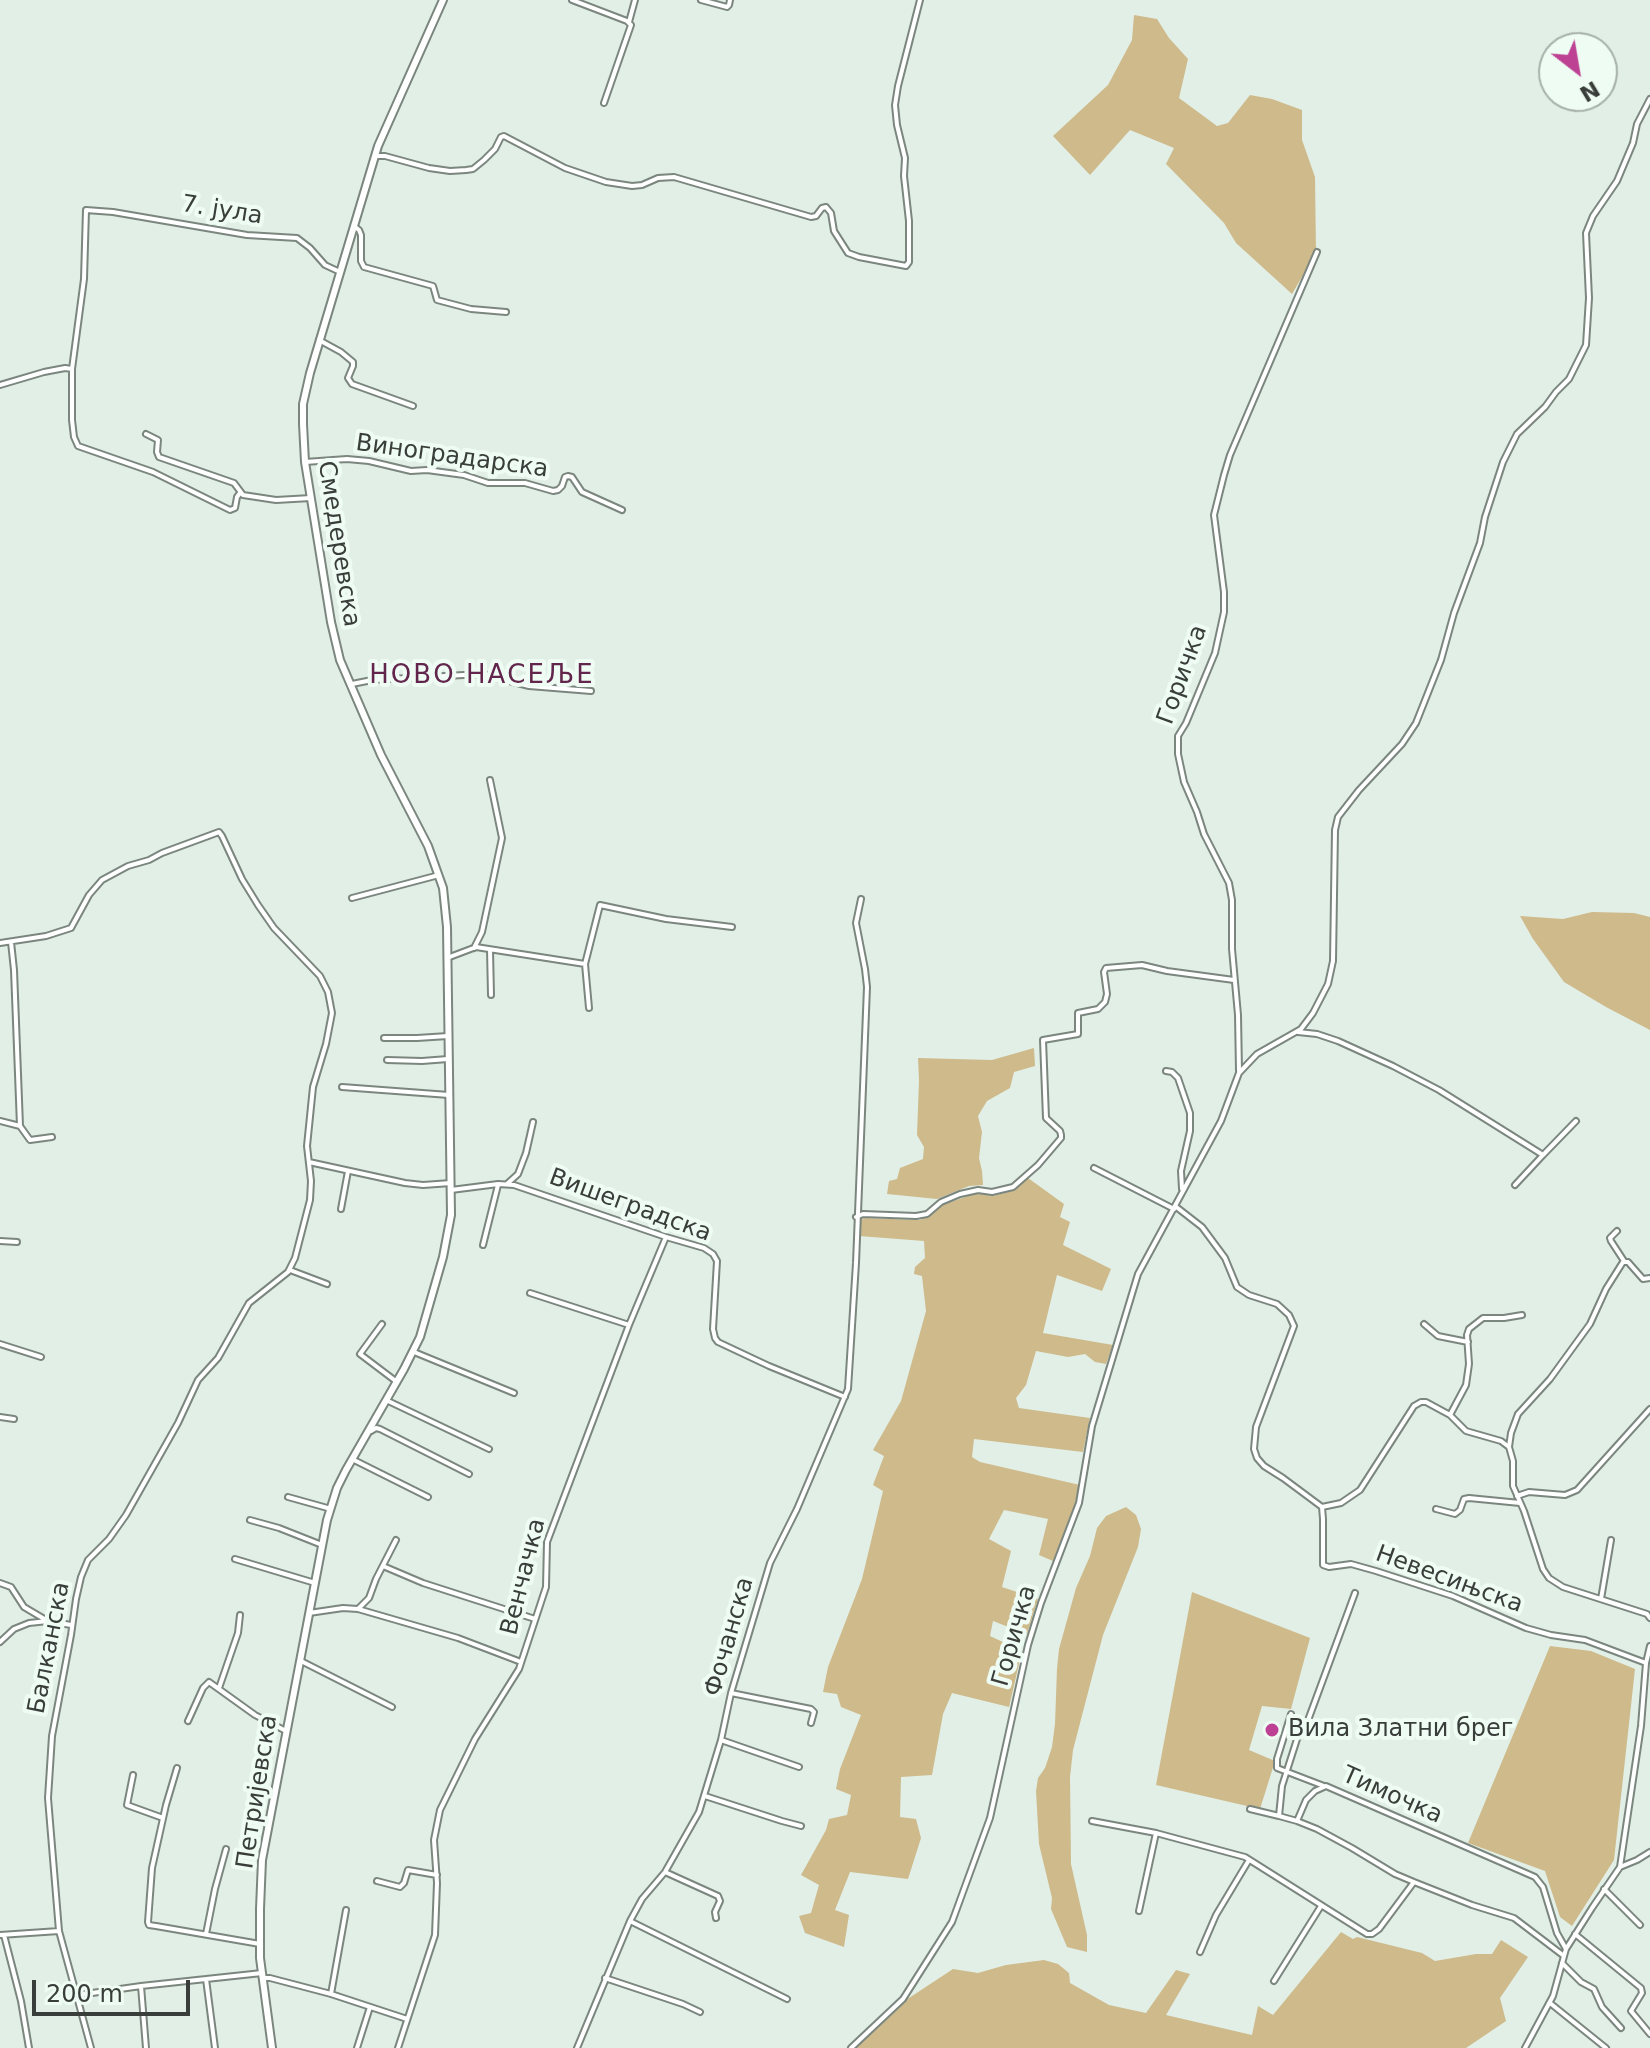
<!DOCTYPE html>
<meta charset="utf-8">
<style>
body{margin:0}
#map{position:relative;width:1650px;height:2048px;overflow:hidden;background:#e2efe6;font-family:"DejaVu Sans",sans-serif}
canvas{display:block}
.north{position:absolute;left:1538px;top:32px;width:80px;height:80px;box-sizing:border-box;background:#effcf4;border:2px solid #a6b0aa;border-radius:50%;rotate:149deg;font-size:22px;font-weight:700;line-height:32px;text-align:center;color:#393e3b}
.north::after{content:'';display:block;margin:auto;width:28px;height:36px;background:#bd4293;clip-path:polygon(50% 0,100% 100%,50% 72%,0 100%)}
.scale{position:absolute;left:32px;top:1980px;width:158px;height:36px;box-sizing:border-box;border:4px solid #393e3b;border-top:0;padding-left:10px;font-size:24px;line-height:28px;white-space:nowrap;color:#393e3b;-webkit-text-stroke:6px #effcf4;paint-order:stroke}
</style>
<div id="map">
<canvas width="1650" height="2048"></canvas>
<div class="north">N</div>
<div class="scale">200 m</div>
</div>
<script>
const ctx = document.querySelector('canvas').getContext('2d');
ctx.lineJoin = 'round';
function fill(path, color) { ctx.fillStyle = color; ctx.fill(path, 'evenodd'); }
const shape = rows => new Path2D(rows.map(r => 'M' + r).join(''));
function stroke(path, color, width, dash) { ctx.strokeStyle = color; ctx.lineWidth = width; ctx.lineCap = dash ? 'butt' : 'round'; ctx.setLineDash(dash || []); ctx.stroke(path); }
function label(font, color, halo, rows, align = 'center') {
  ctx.font = font + ' "DejaVu Sans",sans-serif'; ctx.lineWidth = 8; ctx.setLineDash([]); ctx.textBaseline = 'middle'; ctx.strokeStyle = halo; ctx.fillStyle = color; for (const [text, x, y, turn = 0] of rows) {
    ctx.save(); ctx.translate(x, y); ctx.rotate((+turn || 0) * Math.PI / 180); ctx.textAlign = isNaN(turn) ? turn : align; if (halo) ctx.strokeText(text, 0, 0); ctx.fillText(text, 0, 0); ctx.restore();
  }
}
fill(shape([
 [1134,15,1157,19,1169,38,1188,59,1179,98,1217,126,1228,123,1250,95,1272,99,1302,110,1302,140,1315,177,1316,253,1292,294,1236,243,1224,223,1166,164,1174,148,1130,130,1090,175,1053,136,1108,85,1132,40],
 [1592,912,1634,913,1650,917,1650,1030,1606,1007,1564,982,1533,939,1520,916,1563,919],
 [1034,1048,1035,1066,1014,1072,1010,1088,987,1101,978,1116,982,1132,979,1158,982,1171,983,1185,969,1186,937,1199,887,1194,889,1181,897,1179,900,1168,923,1159,924,1147,917,1135,919,1081,918,1058,992,1060],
 [1028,1178,1064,1204,1060,1217,1070,1222,1063,1245,1111,1269,1102,1291,1057,1275,1043,1333,1113,1345,1106,1364,1095,1362,1085,1354,1068,1357,1036,1351,1026,1385,1016,1398,1019,1408,1090,1418,1083,1452,974,1439,972,1457,980,1462,1080,1485,1073,1511,1053,1561,1039,1555,1048,1519,1004,1510,989,1539,1011,1551,1002,1587,1038,1599,1027,1634,993,1621,990,1636,1022,1651,1009,1707,952,1693,943,1714,932,1775,901,1777,900,1817,916,1819,921,1838,908,1879,850,1872,835,1910,849,1915,844,1947,805,1933,799,1916,811,1913,819,1885,801,1875,826,1830,829,1819,847,1815,851,1795,836,1789,840,1769,861,1715,841,1707,837,1694,823,1692,828,1667,862,1579,883,1491,873,1485,884,1456,873,1450,901,1401,926,1311,922,1276,914,1274,915,1267,925,1258,924,1241,859,1236,860,1220,865,1218,920,1220,929,1216,942,1205,977,1193,993,1196,1015,1190],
 [1126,1507,1136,1515,1141,1529,1138,1547,1103,1635,1073,1750,1070,1777,1071,1864,1087,1935,1087,1952,1067,1947,1051,1909,1052,1898,1039,1844,1036,1791,1038,1778,1045,1768,1052,1747,1055,1724,1057,1669,1059,1649,1076,1588,1090,1556,1097,1528,1106,1516],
 [1192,1592,1310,1638,1291,1709,1262,1706,1249,1750,1275,1761,1260,1809,1156,1785],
 [1550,1646,1591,1651,1635,1669,1614,1860,1572,1926,1560,1917,1545,1871,1468,1843],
 [1341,1932,1353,1939,1357,1937,1422,1953,1435,1961,1476,1954,1492,1954,1501,1940,1528,1957,1500,1998,1506,2021,1466,2048,854,2048,903,2002,953,1969,978,1973,1006,1965,1044,1960,1058,1964,1069,1973,1070,1983,1109,2005,1146,2013,1176,1970,1190,1974,1166,2015,1252,2035,1258,2006,1273,2015]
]), '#ceba8b');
const minor = shape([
 [572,0,627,21,631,25,604,103],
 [701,0,727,7,729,5,730,0],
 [629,22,635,0],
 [376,156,385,156,429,168,450,171,466,170,473,169,484,160,495,149,501,137,504,136,565,168,606,182,632,186,642,185,658,178,674,177,811,217,816,216,822,208,826,207,831,213,834,231,848,253,859,257,906,266,909,262,909,221,904,176,905,158,897,125,895,105,898,86,920,0],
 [354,226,359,230,361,235,361,261,364,267,433,286,437,300,471,309,506,312],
 [319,340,341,352,353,362,353,366,348,378,352,384,413,406],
 [72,369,84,279,86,210,113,212,247,235,297,238,310,248,325,265,340,272],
 [0,385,44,372,65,368,72,369,72,420,74,437,78,446,153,472,230,510,235,508,237,497,240,493],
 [146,434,158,440,157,452,159,457,234,483,243,495,276,500,311,498],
 [305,462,347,459,369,461,411,471,427,470,464,475,488,483,525,483,553,491,558,490,562,486,565,477,568,476,572,477,582,492,622,510],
 [352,684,372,680,482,674,529,686,591,691],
 [352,898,439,875],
 [11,942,14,970,20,1126],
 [0,943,46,936,71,928,89,895,102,880,128,866,149,860,162,853,219,832,222,836,242,879,258,905,274,928,320,976,328,992,332,1013,326,1044,313,1087,307,1146,311,1181,310,1200,295,1258,288,1272,249,1303,218,1358,198,1380,178,1423,126,1515,109,1539,88,1560,81,1577,76,1599,71,1635,52,1736,48,1798,59,1931,91,2048],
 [474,948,482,932,502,838,490,780],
 [490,950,491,995],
 [447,958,476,947,585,964],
 [589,1008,585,964,600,905,666,919,732,927],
 [1298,1032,1317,1034,1338,1041,1393,1066,1439,1090,1543,1155,1576,1121],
 [384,1038,417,1038,448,1036],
 [387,1060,422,1061,448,1059],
 [1166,1071,1172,1072,1178,1078,1190,1113,1190,1131,1181,1171,1182,1189],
 [1239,1071,1238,1015,1232,949,1232,900,1229,883,1204,834,1197,812,1184,782,1178,754,1178,736,1186,723,1215,653,1224,612,1224,592,1214,515,1224,475,1230,455,1317,252],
 [342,1087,449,1095],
 [0,1121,20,1126,30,1140,52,1137],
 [309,1162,405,1183,423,1185,451,1183],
 [1094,1168,1174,1209],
 [507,1184,518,1174,526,1153,533,1122],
 [1515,1185,1543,1155],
 [451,1190,498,1184,514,1185,666,1237,704,1248,713,1254,717,1261,713,1329,715,1338,718,1342,769,1366,845,1397],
 [1175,1206,1202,1227,1225,1258,1237,1287,1249,1295,1277,1304,1289,1315,1294,1326,1256,1427,1254,1449,1257,1458,1264,1466,1283,1478,1322,1507,1323,1519,1323,1565,1329,1567,1351,1564,1376,1571,1453,1596,1526,1628,1551,1635,1585,1640,1646,1663],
 [341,1209,348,1171],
 [856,1217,863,1214,916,1216,927,1214,941,1202,960,1194,978,1190,992,1192,1013,1187,1038,1165,1061,1138,1061,1135,1060,1131,1046,1118,1043,1040,1078,1034,1078,1013,1098,1009,1105,1002,1107,994,1104,972,1106,968,1142,965,1167,971,1234,980],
 [1617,1231,1610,1238,1611,1241,1624,1261],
 [0,1241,17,1242],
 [483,1245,498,1185],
 [290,1270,327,1284],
 [530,1293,629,1325],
 [382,1324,360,1354,397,1382],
 [1424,1324,1438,1336,1468,1342],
 [0,1344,41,1357],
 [414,1352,514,1393],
 [386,1400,489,1449],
 [1450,1415,1466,1385,1469,1364,1467,1335,1469,1329,1483,1318,1504,1318,1522,1315],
 [0,1417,14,1419],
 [371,1431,376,1428,380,1429,469,1474],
 [1509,1447,1511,1433,1518,1414,1550,1379,1590,1324,1606,1289,1623,1262,1628,1262,1643,1279,1650,1278],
 [352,1459,428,1497],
 [1517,1496,1529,1492,1565,1495,1577,1490,1650,1409],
 [288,1497,331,1509],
 [1322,1507,1341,1503,1360,1490,1414,1406,1421,1402,1426,1402,1450,1415,1466,1431,1501,1441,1509,1447,1513,1461,1513,1486,1524,1511,1543,1569,1549,1578,1563,1587,1647,1614,1650,1618],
 [1436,1509,1455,1514,1460,1510,1464,1499,1469,1498,1520,1503],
 [250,1520,279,1528,322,1545],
 [235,1559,315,1583],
 [383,1566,423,1583,535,1619],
 [0,1583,11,1587,24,1607,46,1620],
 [1601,1599,1611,1540],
 [358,1609,369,1598,376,1579,396,1540],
 [309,1613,343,1608,358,1609,458,1638,521,1662],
 [0,1642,14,1629,29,1623,48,1621,71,1625],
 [301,1661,392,1707],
 [219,1688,238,1633,240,1615],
 [731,1693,811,1709,814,1712,811,1723],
 [1291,1714,1277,1759,1277,1768,1324,1786],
 [188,1721,203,1688,209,1682,255,1715,286,1731],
 [721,1740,799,1767],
 [177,1768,166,1805,152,1868,148,1922,149,1925,156,1926,260,1944],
 [133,1775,127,1805,163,1818],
 [705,1796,782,1821,801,1826],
 [1250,1809,1279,1816],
 [1092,1821,1156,1833],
 [1297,1821,1279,1816,1282,1786,1298,1736,1307,1723,1355,1593],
 [1620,1867,1637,1860,1650,1852],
 [665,1872,718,1896,720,1901,715,1912,716,1918],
 [377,1881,400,1887,404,1883,408,1870,437,1875],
 [1414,1882,1395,1874,1352,1848,1317,1829,1297,1821,1306,1800,1315,1791,1326,1786,1535,1877,1543,1887,1557,1933,1566,1949],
 [1604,1889,1640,1925],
 [1139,1911,1156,1833,1245,1857,1367,1934,1372,1934,1379,1929,1414,1882,1472,1905,1514,1918,1564,1956],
 [630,1921,787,1999],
 [206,1934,215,1889,226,1849],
 [1575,1934,1641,1988,1642,1993,1631,2011,1650,2034],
 [0,1935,59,1931],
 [4,1935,21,2001,29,2048],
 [1200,1952,1216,1915,1249,1860],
 [1562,1963,1581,1982,1594,1989,1602,2007,1621,2028],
 [263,1978,270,1978,331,1994,407,2019],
 [605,1978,683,2004,700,2012],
 [206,1979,215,2048],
 [1274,1981,1321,1906],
 [141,1986,146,2048],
 [331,1994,346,1910],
 [78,1995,141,1986,262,1973],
 [1550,2003,1606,2048],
 [357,2048,370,2007],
 [398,2048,435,1935,437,1883,434,1840,440,1810,475,1739,519,1669,546,1587,547,1542,629,1325,666,1237],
 [577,2048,630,1921,642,1899,665,1872,699,1812,721,1740,731,1693,770,1563,797,1509,848,1389,856,1263,867,987,865,969,856,923,861,899],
 [851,2048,903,1999,952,1922,990,1818,1028,1645,1041,1603,1079,1503,1092,1426,1138,1274,1221,1121,1239,1073,1257,1054,1301,1029,1313,1013,1328,984,1333,961,1335,830,1338,817,1359,790,1402,744,1416,723,1441,660,1454,613,1480,543,1485,517,1503,462,1517,434,1545,407,1556,392,1569,379,1586,345,1589,298,1586,233,1593,216,1617,181,1633,143,1637,124,1650,99],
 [1525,2048,1553,1996,1566,1949,1592,1908,1620,1867,1641,1726,1646,1663,1650,1646]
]);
const secondary = shape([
 [272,2048,260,1958,260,1909,262,1860,327,1520,337,1488,346,1470,404,1369,420,1337,443,1257,451,1215,447,927,443,888,428,846,381,755,340,660,331,622,305,462,303,424,303,404,310,373,378,146,443,0]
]);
stroke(minor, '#7b867f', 8);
stroke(secondary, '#7b867f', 10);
stroke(minor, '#fff', 4);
stroke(secondary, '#fff', 6);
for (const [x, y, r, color] of [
 [1272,1730,8,"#bd4293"]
]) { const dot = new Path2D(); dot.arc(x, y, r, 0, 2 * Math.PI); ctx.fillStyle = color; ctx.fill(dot); stroke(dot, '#effcf4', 3); }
label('24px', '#393e3b', '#effcf4', [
 ["7. јула",222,211,9],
 ["Виноградарска",452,457,8],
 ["Смедеревска",338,544,81],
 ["Горичка",1183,675,-70],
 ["Вишеградска",630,1206,20],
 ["Венчачка",524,1577,-76],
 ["Невесињска",1449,1580,20],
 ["Горичка",1015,1636,-74],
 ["Фочанска",730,1637,-74],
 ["Балканска",50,1648,-79],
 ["Петријевска",258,1792,-81],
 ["Тимочка",1392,1796,24]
]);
label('24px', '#393e3b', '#effcf4', [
 ["Вила Златни брег",1288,1730]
], 'left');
ctx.letterSpacing = '2px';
label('26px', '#62264c', '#effcf4', [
 ["НОВО НАСЕЉЕ",482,676]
]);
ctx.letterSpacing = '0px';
</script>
